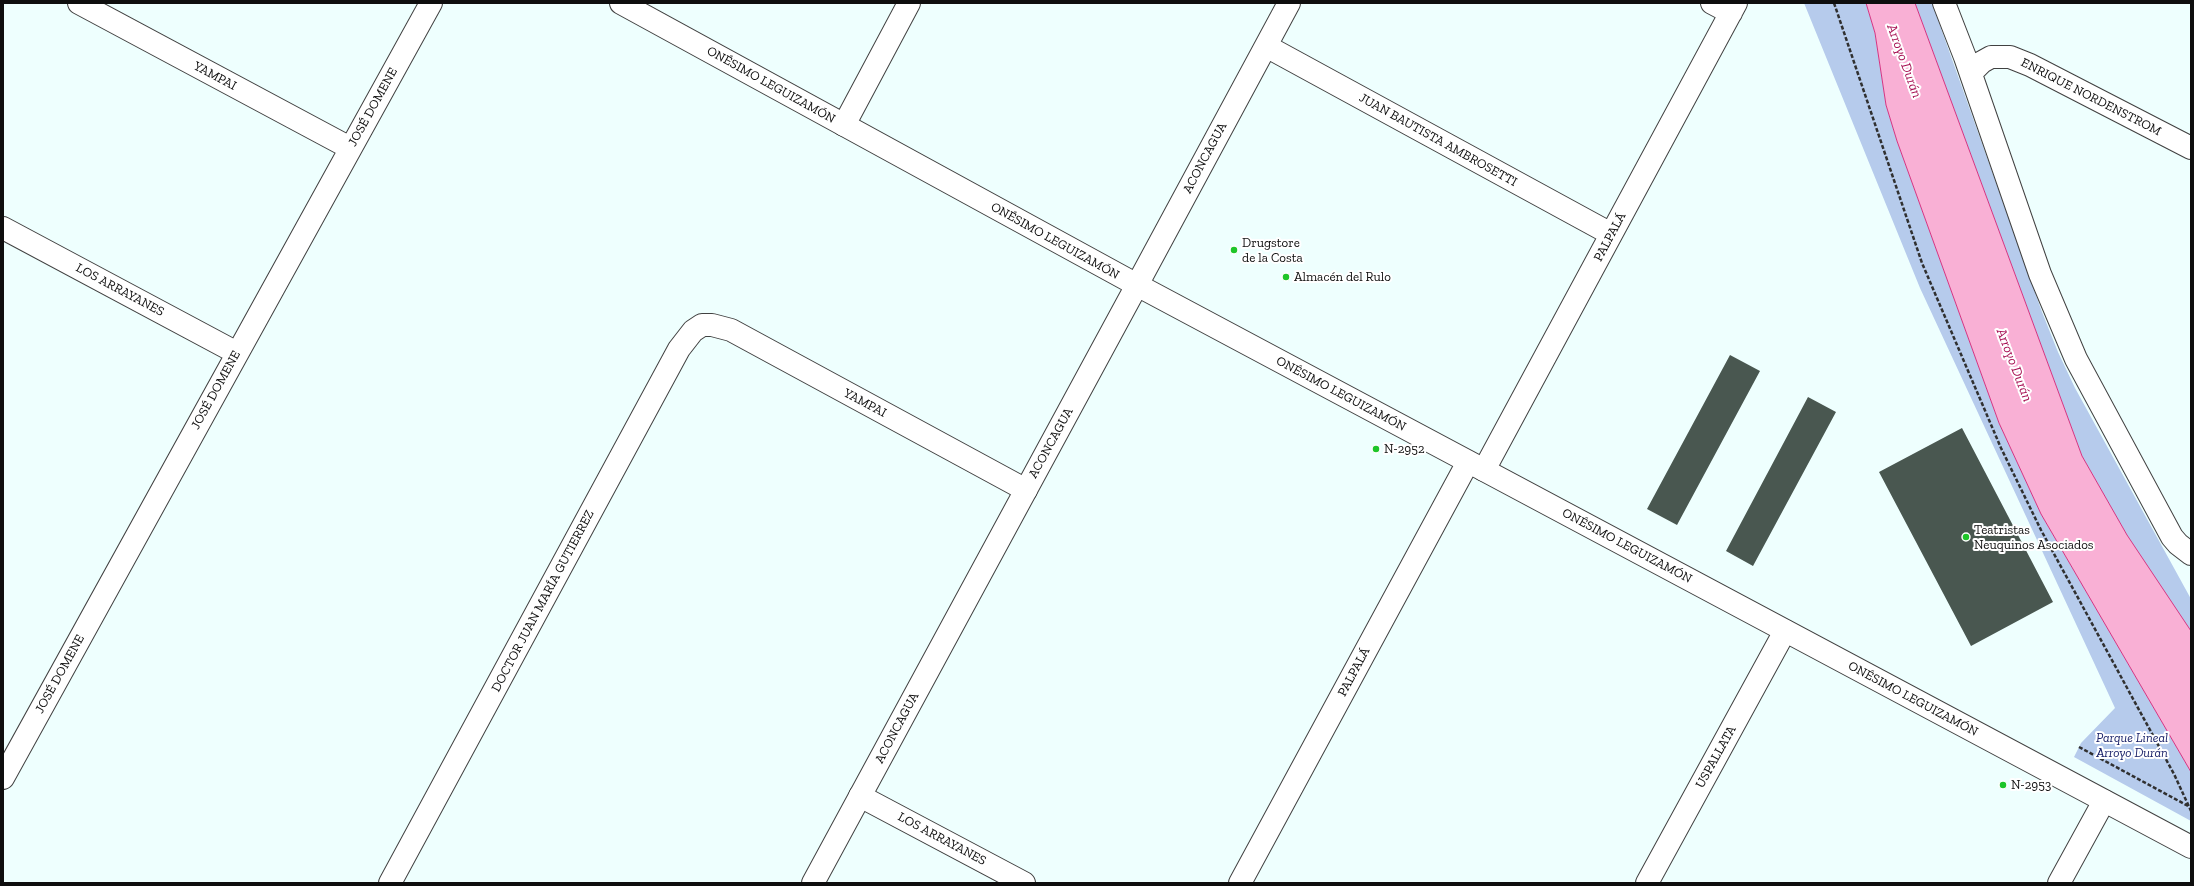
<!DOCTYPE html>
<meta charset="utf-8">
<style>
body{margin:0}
#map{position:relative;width:2194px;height:886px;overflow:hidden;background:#eefffe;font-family:"Zilla Slab",serif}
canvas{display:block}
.frame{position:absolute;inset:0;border:4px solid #0e0e0e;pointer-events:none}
</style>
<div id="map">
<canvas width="2194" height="886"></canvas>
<div class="frame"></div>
</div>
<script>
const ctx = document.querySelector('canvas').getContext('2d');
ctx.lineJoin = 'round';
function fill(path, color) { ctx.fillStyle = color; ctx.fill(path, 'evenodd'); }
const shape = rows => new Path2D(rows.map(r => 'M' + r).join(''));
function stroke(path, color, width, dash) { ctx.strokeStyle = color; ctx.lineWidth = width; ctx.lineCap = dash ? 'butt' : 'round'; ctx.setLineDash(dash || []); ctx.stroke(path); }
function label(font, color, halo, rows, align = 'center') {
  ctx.font = font + ' "Zilla Slab",serif'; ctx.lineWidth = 4; ctx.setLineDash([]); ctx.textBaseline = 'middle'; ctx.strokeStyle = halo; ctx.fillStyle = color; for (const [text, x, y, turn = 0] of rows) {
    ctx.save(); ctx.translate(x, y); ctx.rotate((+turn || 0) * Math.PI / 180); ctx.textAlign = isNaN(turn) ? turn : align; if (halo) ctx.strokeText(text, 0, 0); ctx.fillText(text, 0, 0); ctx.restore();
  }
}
fill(shape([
 [1804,3,1866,3,1875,33,1886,105,1897,141,1999,423,2041,514,2191,772,2191,821,2074,757,2081,743,2115,708,1920,288],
 [1915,3,1932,3,2042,312,2058,352,2075,388,2191,599,2191,631,2127,535,2082,456]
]), '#b6cbec');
const water = shape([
 [1866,3,1915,3,2082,456,2127,535,2191,631,2191,772,2041,514,1999,423,1897,141,1886,105,1875,33,1866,3]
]);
fill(water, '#f9b0d5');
stroke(water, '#d43381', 1);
fill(shape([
 [1730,355,1760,371,1677,525,1647,509],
 [1808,397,1836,412,1753,566,1726,551],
 [1962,428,2053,602,1971,646,1879,472]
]), '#495750');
const minor = shape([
 [79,3,350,148],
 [1712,3,1731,13],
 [1944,3,1965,57,2040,274,2076,359,2172,537,2178,544,2191,554],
 [1266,46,1611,234],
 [1971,73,1982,62,1991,57,2010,57,2030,65,2191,148],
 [844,125,909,3],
 [3,228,237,353],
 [1137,285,1289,3],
 [1484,470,1736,3],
 [3,778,431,3],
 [860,796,1024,883],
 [390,883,679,349,693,331,702,325,712,325,731,330,1026,490],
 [1240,883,1468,462],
 [1647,883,1785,631],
 [2059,883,2104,801]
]);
const tertiary = shape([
 [621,3,1137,285,2191,847],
 [813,883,1137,285]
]);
stroke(minor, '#414141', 24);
stroke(tertiary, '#414141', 24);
stroke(shape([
 [1834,3,1922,263,2001,448,2041,530,2174,774,2191,811],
 [2079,747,2190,807]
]), '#303030', 2.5, [4, 2]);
stroke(minor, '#fff', 22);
stroke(tertiary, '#fff', 22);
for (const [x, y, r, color] of [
 [1234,250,4,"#1ec529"],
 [1286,277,4,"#1ec529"],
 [1376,449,4,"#1ec529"],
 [1966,537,4,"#1ec529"],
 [2003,785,4,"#1ec529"]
]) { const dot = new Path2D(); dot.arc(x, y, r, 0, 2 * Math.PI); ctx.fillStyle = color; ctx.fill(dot); stroke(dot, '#fff', 1.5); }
label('13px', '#0e0e0e', '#fff', [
 ["YAMPAI",215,76,28],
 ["ONÉSIMO LEGUIZAMÓN",771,85,29],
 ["ENRIQUE NORDENSTROM",2091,97,27],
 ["JOSÉ DOMENE",373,107,-61],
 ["JUAN BAUTISTA AMBROSETTI",1438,140,29],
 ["ACONCAGUA",1205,158,-62],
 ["PALPALÁ",1610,237,-62],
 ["ONÉSIMO LEGUIZAMÓN",1055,241,29],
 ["LOS ARRAYANES",120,290,28],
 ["JOSÉ DOMENE",216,390,-61],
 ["ONÉSIMO LEGUIZAMÓN",1341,394,28],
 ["YAMPAI",865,403,28],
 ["ACONCAGUA",1051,443,-61],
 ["ONÉSIMO LEGUIZAMÓN",1627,546,28],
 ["DOCTOR JUAN MARÍA GUTIERREZ",543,601,-62],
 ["PALPALÁ",1354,672,-62],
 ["JOSÉ DOMENE",60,674,-61],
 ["ONÉSIMO LEGUIZAMÓN",1913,699,28],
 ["ACONCAGUA",897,728,-62],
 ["USPALLATA",1716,757,-61],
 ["LOS ARRAYANES",942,839,28]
]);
label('13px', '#0e0e0e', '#fff', [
 ["Drugstore",1242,243],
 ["de la Costa",1242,258],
 ["Almacén del Rulo",1294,277],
 ["N-2952",1384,449],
 ["Teatristas",1974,530],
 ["Neuquinos Asociados",1974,545],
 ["N-2953",2011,785]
], 'left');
label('italic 13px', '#1a2269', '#fff', [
 ["Parque Lineal",2132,738],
 ["Arroyo Durán",2132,753]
]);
label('italic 14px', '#a61053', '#fff', [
 ["Arroyo Durán",1904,61,70],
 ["Arroyo Durán",2014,365,69]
]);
</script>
